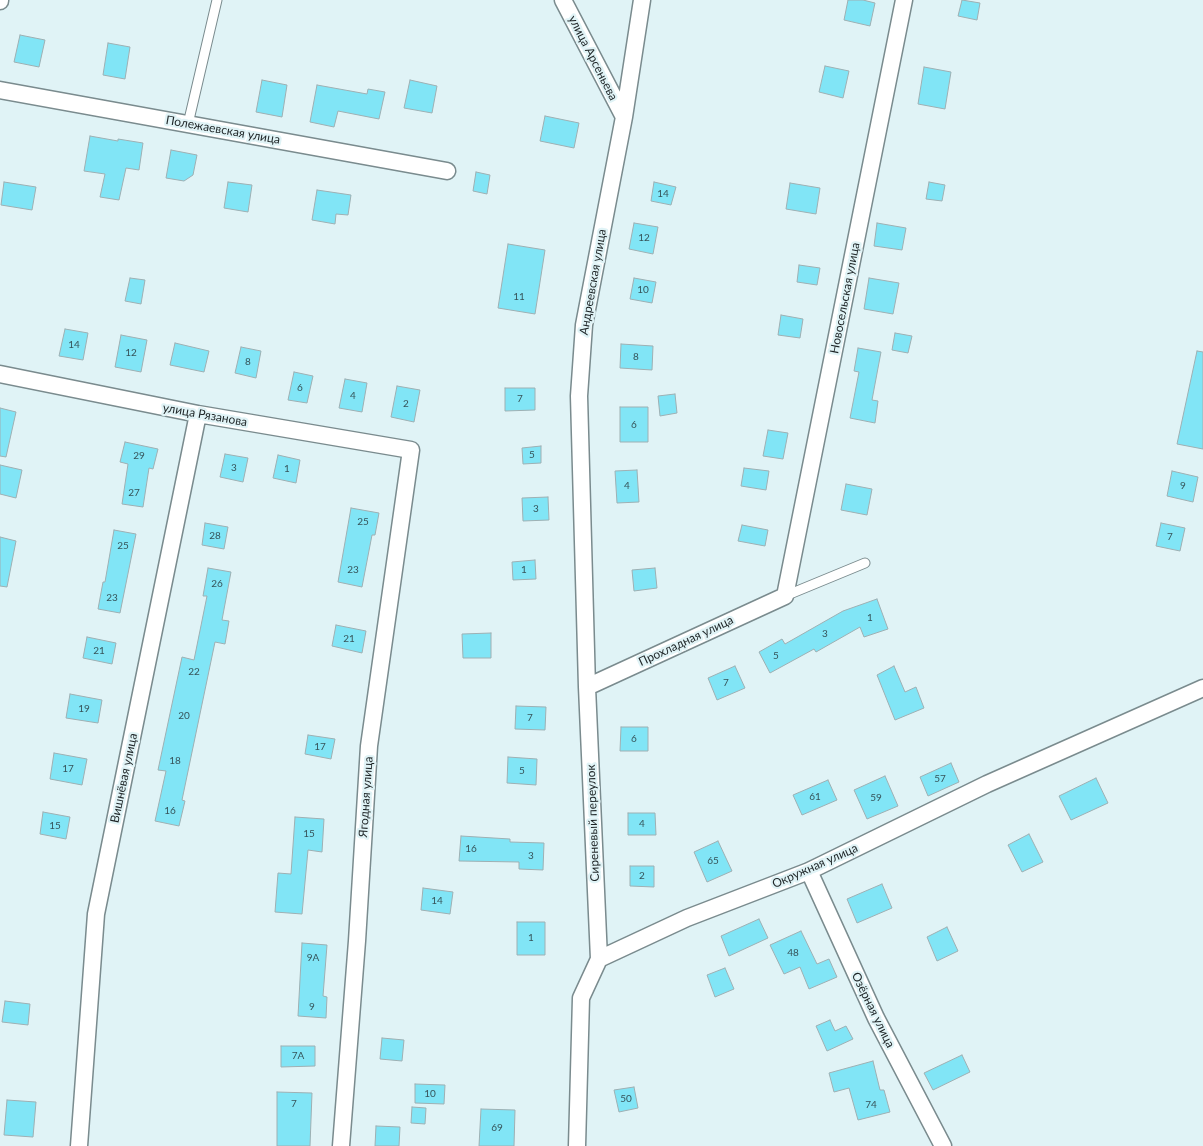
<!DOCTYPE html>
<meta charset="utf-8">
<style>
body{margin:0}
canvas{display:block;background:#e0f3f6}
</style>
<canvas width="1203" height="1146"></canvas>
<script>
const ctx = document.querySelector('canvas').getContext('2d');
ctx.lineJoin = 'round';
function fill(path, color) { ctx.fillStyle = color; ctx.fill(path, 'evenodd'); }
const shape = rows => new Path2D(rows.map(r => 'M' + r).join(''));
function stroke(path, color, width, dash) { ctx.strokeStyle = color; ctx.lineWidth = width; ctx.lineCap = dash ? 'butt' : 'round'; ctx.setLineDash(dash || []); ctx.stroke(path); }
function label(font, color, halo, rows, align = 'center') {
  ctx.font = font + ' Lato,sans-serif'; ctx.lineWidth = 4.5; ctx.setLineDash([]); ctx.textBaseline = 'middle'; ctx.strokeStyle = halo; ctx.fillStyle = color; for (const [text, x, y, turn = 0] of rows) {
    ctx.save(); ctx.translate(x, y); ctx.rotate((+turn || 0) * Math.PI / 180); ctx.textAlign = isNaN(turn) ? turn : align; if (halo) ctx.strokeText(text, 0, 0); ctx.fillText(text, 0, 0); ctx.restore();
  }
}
const building = shape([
 [848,0,863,0,875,3,870,26,844,20,848,0],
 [962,0,980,3,977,20,958,16,962,0],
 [20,35,45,40,39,67,14,62,20,35],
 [108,43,130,47,125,79,103,75,108,43],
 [825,66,849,71,843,98,819,92,825,66],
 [924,67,951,72,945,109,918,104,924,67],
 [262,80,287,85,282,117,256,112,262,80],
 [410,80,437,86,432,113,404,108,410,80],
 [317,85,367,94,368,89,385,92,379,119,338,111,334,127,310,122,317,85],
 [545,116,579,123,574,148,540,141,545,116],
 [90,136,118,141,118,139,143,143,139,170,126,168,119,200,100,197,105,174,84,171,90,136],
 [171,150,197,155,193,175,184,181,166,178,171,150],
 [476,172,490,175,487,194,473,191,476,172],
 [4,182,36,187,32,210,1,205,4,182],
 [228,182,252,185,248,212,224,208,228,182],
 [654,182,676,187,671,205,651,201,654,182],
 [929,182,945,185,942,201,926,199,929,182],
 [790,183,820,188,816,214,786,209,790,183],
 [317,190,351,195,348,215,336,214,335,224,312,220,317,190],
 [634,223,658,227,653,254,629,249,634,223],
 [877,223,906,228,902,250,874,246,877,223],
 [508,244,545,250,535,314,498,308,508,244],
 [799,265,820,268,817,285,797,282,799,265],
 [130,278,145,280,141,304,125,301,130,278],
 [634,278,656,282,652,303,630,299,634,278],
 [869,278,899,283,893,314,864,309,869,278],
 [781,315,803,319,800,338,778,335,781,315],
 [65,329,88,333,83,360,59,356,65,329],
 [895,333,912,336,908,353,892,350,895,333],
 [121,335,147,340,141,372,115,367,121,335],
 [175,343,209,351,204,372,170,365,175,343],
 [621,344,653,346,652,370,620,368,621,344],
 [241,347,261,351,256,378,235,373,241,347],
 [858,348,881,352,872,400,878,401,875,423,850,418,859,372,854,371,858,348],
 [1197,351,1203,352,1203,449,1177,444,1197,351],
 [294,372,313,376,307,403,288,400,294,372],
 [345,379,367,383,362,412,339,408,345,379],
 [397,386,420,390,414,422,391,417,397,386],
 [505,388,535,388,535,410,505,411,505,388],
 [675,394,677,413,660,416,658,396,675,394],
 [620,407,648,407,648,442,620,442,620,407],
 [0,408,16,412,6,457,0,456,0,408],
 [768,430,788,433,783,459,763,456,768,430],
 [125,442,158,449,153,469,149,468,143,507,122,504,128,464,120,462,125,442],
 [541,446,541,463,523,464,522,448,541,446],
 [225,454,248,458,243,482,220,477,225,454],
 [278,455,300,460,296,483,273,478,278,455],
 [0,465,22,470,16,498,0,494,0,465],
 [744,468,769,471,766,490,741,486,744,468],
 [637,470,639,502,617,503,615,471,637,470],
 [1172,471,1198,477,1193,502,1167,496,1172,471],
 [846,484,872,489,867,515,841,510,846,484],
 [548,497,549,520,523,521,522,498,548,497],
 [351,508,379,513,375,535,372,535,362,587,338,582,351,508],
 [205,523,228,527,224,549,202,545,205,523],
 [1161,523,1185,528,1180,551,1156,546,1161,523],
 [742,525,768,530,765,546,738,541,742,525],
 [114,530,136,534,120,613,98,609,103,582,105,582,114,530],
 [0,537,16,541,7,587,0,586,0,537],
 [535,560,536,579,513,580,512,562,535,560],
 [208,568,231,572,222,620,229,621,225,644,215,642,182,800,185,801,179,826,155,821,166,771,158,770,182,657,194,660,207,596,203,596,208,568],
 [655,568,657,588,634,591,632,570,655,568],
 [877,599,888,629,864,637,860,627,816,652,814,649,770,673,759,652,782,639,785,644,843,611,877,599],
 [336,625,366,631,362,653,332,646,336,625],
 [491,633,491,658,463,658,462,634,491,633],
 [87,637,116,643,112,664,83,658,87,637],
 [735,666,745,688,717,700,708,678,735,666],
 [894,666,905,692,916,687,924,708,895,720,877,675,894,666],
 [70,694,102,700,98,723,66,718,70,694],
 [516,706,546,707,545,730,515,729,516,706],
 [621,727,648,727,648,751,620,751,621,727],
 [308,735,335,739,331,759,305,754,308,735],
 [54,753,87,759,82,785,50,779,54,753],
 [508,757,537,759,536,785,507,783,508,757],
 [951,763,959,782,928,796,920,777,951,763],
 [885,776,898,806,867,819,854,790,885,776],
 [1096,778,1108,803,1071,820,1059,796,1096,778],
 [828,780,837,800,802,815,793,795,828,780],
 [43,812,70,817,66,839,40,834,43,812],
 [628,813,655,813,656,835,628,835,628,813],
 [295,817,324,819,322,852,308,850,302,914,275,912,278,873,291,874,295,817],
 [1029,834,1043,862,1022,872,1008,845,1029,834],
 [461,836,510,839,510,842,544,843,543,870,519,869,519,862,459,861,461,836],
 [718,841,732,871,707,882,694,852,718,841],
 [630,866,654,866,654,887,630,886,630,866],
 [882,884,892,908,857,923,847,899,882,884],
 [423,888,453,892,450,914,421,910,423,888],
 [759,919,768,938,729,956,721,936,759,919],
 [517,922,545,922,545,955,517,955,517,922],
 [947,927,958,951,937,961,927,937,947,927],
 [801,931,817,964,829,959,837,977,809,989,800,967,784,974,770,945,801,931],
 [302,943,327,945,323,996,327,997,326,1018,298,1016,302,943],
 [725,968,734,989,715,997,707,975,725,968],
 [5,1001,30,1004,28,1025,2,1022,5,1001],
 [830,1020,835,1031,846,1026,853,1039,827,1051,816,1026,830,1020],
 [382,1038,404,1040,402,1061,380,1059,382,1038],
 [281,1046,315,1046,315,1066,281,1067,281,1046],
 [962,1055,970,1072,933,1090,924,1073,962,1055],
 [873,1061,880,1090,884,1090,890,1112,858,1120,849,1088,834,1092,829,1073,873,1061],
 [415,1084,445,1085,444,1104,415,1103,415,1084],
 [634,1087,638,1108,619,1112,614,1090,634,1087],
 [277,1092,312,1093,310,1146,277,1146,277,1092],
 [7,1100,36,1102,33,1137,4,1135,7,1100],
 [412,1107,426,1108,425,1124,411,1123,412,1107],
 [481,1109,515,1110,514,1146,479,1146,481,1109],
 [376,1126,400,1127,399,1146,375,1146,376,1126]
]);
fill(building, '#81e5f6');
stroke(building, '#9eb0b3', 1);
const lane = shape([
 [188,124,217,0],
 [785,596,865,563]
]);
const street = shape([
 [563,0,624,117],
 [0,1,0,0],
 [0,90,447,171],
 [0,374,198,414,411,450,369,746,357,941,341,1146],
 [587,687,785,596,904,0],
 [809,871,876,1018,943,1146],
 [599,959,587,687,579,396,584,325,624,117,642,0],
 [79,1146,96,914,198,414],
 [577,1146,581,998,599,959,687,918,809,871,987,784,1203,688]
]);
stroke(lane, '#7a8b8e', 11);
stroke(street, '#7a8b8e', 19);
stroke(lane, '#fff', 9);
stroke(street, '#fff', 16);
label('10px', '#36545a', null, [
 ["14",663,194],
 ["12",644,238],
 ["10",643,290],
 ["11",519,297],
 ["14",74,345],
 ["12",131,353],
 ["8",636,357],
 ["8",248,362],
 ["6",300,388],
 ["4",353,396],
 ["7",520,399],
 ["2",406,404],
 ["6",634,425],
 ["5",532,455],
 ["29",139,456],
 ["3",234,468],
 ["1",287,469],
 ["4",627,486],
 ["9",1183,486],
 ["27",134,493],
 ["3",536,509],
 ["25",363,522],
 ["28",215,536],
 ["7",1170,537],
 ["25",123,546],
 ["23",353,570],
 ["1",524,570],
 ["26",217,584],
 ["23",112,598],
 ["1",870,618],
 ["3",825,634],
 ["21",349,639],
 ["21",99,651],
 ["5",776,656],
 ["22",194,672],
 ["7",726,683],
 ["19",84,709],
 ["20",184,716],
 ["7",530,718],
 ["6",634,739],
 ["17",320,747],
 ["18",175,761],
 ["17",68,769],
 ["5",522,771],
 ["57",940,779],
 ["61",815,797],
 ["59",876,798],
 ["16",170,811],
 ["4",642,824],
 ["15",55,826],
 ["15",309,834],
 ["16",471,849],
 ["3",531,856],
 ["65",713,861],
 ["2",642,876],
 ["14",437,901],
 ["1",531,938],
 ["48",793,953],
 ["9А",313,958],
 ["9",312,1007],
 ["7А",298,1056],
 ["10",430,1094],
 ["50",626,1099],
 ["7",294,1104],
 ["74",871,1105],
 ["69",497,1128]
]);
label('12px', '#1d2426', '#e0f3f6', [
 ["улица Арсеньева",593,58,63],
 ["Полежаевская улица",223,130,10],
 ["Андреевская улица",593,282,-80],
 ["Новосельская улица",845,298,-79],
 ["улица Рязанова",205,415,10],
 ["Прохладная улица",686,641,-25],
 ["Вишнёвая улица",124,778,-78],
 ["Ягодная улица",366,797,-86],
 ["Сиреневый переулок",593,823,-92],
 ["Окружная улица",815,866,-24],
 ["Озёрная улица",873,1010,64]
]);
</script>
